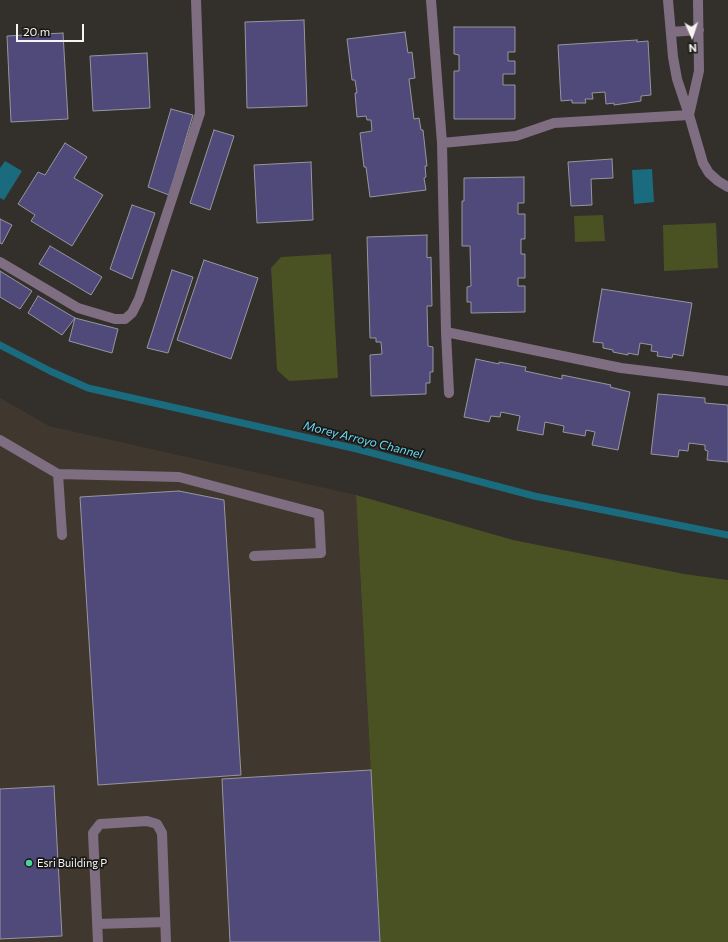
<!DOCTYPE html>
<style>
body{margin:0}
#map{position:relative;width:728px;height:942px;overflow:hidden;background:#332f2a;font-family:Commissioner,sans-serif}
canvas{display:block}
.north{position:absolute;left:672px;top:16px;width:40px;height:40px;-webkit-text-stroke:3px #191815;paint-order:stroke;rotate:177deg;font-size:11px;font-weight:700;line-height:16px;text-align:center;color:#f6f3f0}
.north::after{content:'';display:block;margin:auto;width:14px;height:18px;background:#f6f3f0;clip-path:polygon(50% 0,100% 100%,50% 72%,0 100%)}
.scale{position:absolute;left:16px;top:24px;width:68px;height:18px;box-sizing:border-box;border:2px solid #f6f3f0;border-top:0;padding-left:5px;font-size:12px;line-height:14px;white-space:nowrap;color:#f6f3f0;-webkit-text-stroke:3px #191815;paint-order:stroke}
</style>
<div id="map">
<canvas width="728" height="942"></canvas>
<div class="north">N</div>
<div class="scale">20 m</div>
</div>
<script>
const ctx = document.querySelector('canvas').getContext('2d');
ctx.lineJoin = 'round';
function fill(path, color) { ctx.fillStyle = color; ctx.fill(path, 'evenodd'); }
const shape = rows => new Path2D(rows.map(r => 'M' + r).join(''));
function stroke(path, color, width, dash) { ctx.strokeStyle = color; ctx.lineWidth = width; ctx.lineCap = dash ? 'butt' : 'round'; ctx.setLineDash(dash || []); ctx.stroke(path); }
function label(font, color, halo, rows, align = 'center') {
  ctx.font = font + ' Commissioner,sans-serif'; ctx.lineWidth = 3.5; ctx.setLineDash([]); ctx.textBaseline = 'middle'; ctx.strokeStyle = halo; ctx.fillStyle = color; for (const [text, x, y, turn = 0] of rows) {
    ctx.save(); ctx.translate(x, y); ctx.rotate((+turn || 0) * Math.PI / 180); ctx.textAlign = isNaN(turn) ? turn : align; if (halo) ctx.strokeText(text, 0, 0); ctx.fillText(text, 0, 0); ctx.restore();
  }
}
fill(shape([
 [0,398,49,426,356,495,380,942,0,942]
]), '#40382e');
fill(shape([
 [603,215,605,241,575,242,574,216],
 [716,223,718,268,664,271,663,225],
 [331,254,338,378,289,381,277,370,271,268,281,257],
 [356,495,513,540,684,574,728,580,728,942,380,942]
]), '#4a5224');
fill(shape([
 [5,161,22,171,4,200,0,198,0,168],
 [652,169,654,202,634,204,632,170]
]), '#1a6b7e');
stroke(shape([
 [0,345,50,371,88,388,357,449,534,496,728,535]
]), '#1a6b7e', 7);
const building = shape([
 [304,20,307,106,247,108,245,22,304,20],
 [454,27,515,27,515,52,508,52,508,61,515,61,515,74,503,74,503,85,515,85,515,119,454,119,454,71,459,71,459,55,454,54,454,27],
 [405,32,408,53,412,52,415,78,409,79,414,119,419,118,421,130,423,130,427,166,425,166,426,177,424,178,426,190,370,197,366,167,364,167,360,133,372,131,371,120,367,120,366,116,357,117,355,93,357,93,355,80,352,80,347,39,405,32],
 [63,33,68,119,11,122,7,36,63,33],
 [637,40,637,42,648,41,651,95,641,96,641,101,614,105,614,103,606,104,605,92,592,93,593,99,585,99,586,103,572,103,572,100,561,101,558,45,637,40],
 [147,53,150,108,93,111,90,56,147,53],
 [171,109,193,115,169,195,148,187,171,109],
 [214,130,234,136,210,210,190,203,214,130],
 [65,143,87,157,74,178,103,195,72,246,31,221,35,215,18,204,38,172,45,175,65,143],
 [612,159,613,178,591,179,592,205,571,206,568,162,612,159],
 [311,162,313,220,257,223,254,165,311,162],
 [524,177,524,203,518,203,518,214,525,214,525,239,521,239,521,254,525,254,525,278,518,278,518,286,525,286,525,312,471,313,471,302,467,302,467,287,471,286,470,246,462,246,462,201,464,201,464,178,524,177],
 [132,205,155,213,132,279,110,269,132,205],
 [0,219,12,225,2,244,0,243,0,219],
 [427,235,427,258,431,257,432,306,427,306,428,346,433,347,433,372,430,372,430,383,426,383,426,394,371,396,370,355,382,354,381,342,376,342,376,338,370,338,367,237,427,235],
 [50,246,102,277,91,295,39,264,50,246],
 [204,260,258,278,231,359,177,340,204,260],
 [172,270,193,277,168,353,147,348,172,270],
 [0,271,32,291,20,309,0,297,0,271],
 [602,289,692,303,683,356,673,354,672,358,657,356,658,352,651,351,652,345,640,343,638,355,628,353,628,355,613,352,613,350,603,348,603,343,593,342,602,289],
 [38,296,75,318,62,335,28,313,38,296],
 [75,318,118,329,112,353,69,341,75,318],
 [476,359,499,364,499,362,526,367,525,371,562,379,562,375,611,385,610,387,630,392,618,450,592,445,595,432,586,430,585,436,563,432,564,426,545,422,543,435,517,430,520,416,501,412,500,417,491,416,489,422,464,417,476,359],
 [658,394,705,398,705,403,728,405,728,462,707,460,708,451,705,450,705,445,689,443,688,451,679,450,678,457,651,454,658,394],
 [179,491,224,500,241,775,98,785,80,497,179,491],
 [371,770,380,942,230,942,222,779,371,770],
 [54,786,62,936,0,939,0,789,54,786]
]);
fill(building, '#504a7b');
stroke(building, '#97969d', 1);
stroke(shape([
 [431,0,442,143,446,332,449,393],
 [668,0,673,57,677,79,689,115,703,163,709,173,718,181,728,187],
 [671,32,699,30],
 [689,115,699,71,698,0],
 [442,143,516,136,554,123,689,115],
 [0,262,78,308,115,319,125,319,132,313,139,299,200,113,196,0],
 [446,332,621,368,728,381],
 [0,440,58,474,62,535],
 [58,474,179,477,319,514,321,553,254,556],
 [97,924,165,922],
 [98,942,93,833,100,824,147,821,157,824,162,833,166,942]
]), '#7f6e82', 10);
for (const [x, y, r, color] of [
 [29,863,4,"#47d49e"]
]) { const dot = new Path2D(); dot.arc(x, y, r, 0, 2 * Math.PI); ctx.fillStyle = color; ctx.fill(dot); stroke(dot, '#191815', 1.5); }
label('11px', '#f6f3f0', '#191815', [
 ["Esri Building P",37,863]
], 'left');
label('italic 12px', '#6adaf7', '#191815', [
 ["Morey Arroyo Channel",363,440,14]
]);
</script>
